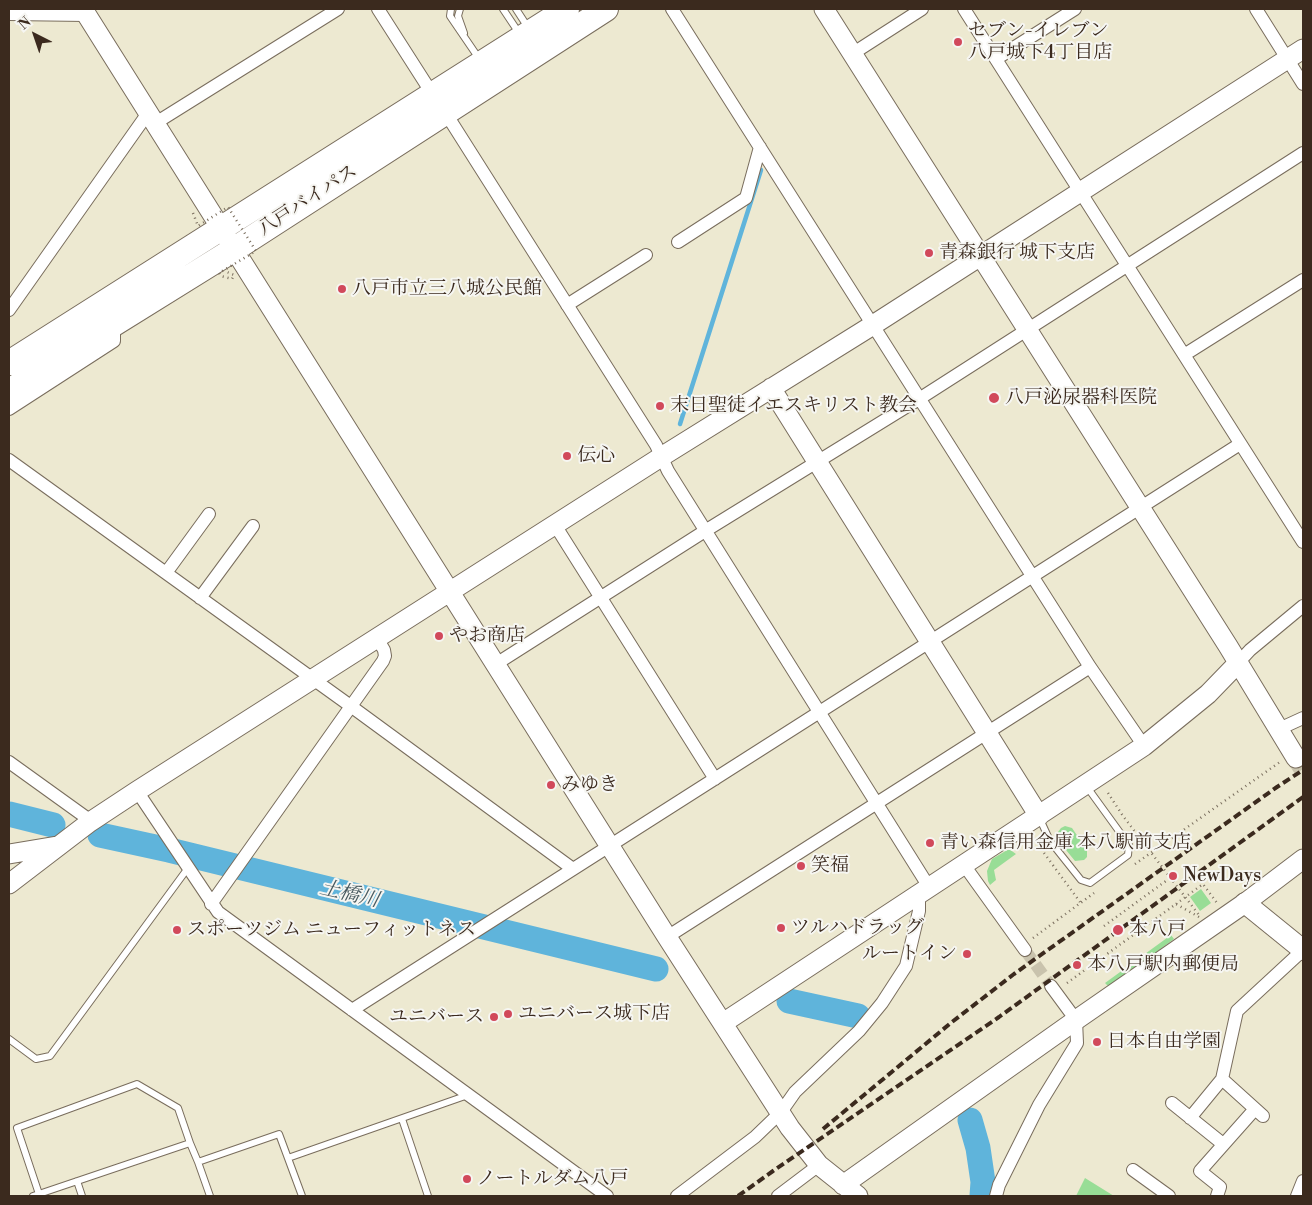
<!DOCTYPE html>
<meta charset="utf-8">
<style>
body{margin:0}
#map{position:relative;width:1312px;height:1205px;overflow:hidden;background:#ede9d1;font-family:"Libre Bodoni",serif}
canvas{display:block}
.frame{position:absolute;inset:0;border:10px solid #3b2a1e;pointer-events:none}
.north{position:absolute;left:10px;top:10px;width:50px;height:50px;-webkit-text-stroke:4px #f6f6f2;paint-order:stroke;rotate:319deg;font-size:14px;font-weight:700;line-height:20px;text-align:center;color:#3b2a1e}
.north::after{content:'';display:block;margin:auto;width:18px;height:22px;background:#3b2a1e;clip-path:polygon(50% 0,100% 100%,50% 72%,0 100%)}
</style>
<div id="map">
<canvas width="1312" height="1205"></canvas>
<div class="frame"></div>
<div class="north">N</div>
</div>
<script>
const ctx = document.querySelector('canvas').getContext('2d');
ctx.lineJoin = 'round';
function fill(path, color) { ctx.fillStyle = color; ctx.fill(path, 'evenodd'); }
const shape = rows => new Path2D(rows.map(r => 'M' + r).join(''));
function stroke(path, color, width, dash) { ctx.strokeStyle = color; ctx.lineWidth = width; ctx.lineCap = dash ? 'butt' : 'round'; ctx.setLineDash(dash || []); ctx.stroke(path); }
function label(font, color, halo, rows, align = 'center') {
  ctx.font = font + ' "Libre Bodoni","Noto Serif JP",serif'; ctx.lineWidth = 4; ctx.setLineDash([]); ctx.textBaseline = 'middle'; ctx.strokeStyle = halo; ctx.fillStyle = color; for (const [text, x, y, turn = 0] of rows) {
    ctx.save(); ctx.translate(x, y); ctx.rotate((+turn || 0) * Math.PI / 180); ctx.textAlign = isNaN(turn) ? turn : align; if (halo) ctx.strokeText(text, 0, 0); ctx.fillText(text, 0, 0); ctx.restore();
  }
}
fill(shape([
 [1065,826,1072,828,1087,850,1087,857,1084,860,1075,861,1057,839,1058,832,1061,828],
 [1009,849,1016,854,994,870,996,880,990,885,988,881,987,871,992,859],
 [1201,889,1211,903,1200,911,1190,897],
 [1171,935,1174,939,1113,984,1108,986,1105,983],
 [1085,1178,1114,1196,1076,1196]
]), '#98dd96');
stroke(shape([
 [680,424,761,170]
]), '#5fb4db', 4.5);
stroke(shape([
 [9,814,53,825],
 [100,835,169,850,656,969],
 [789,1001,858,1016],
 [970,1120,978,1148,983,1182,982,1196]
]), '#5fb4db', 25);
stroke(shape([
 [1025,950,1051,986]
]), '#c9c3ad', 12, [12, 6]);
stroke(shape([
 [1296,758,1303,769]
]), '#c9c3ad', 19, [19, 9]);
const lane = shape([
 [451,9,450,16,480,60],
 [460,9,458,16,464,33],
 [503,9,519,33],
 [516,9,529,29],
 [1039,817,1050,841,1081,880,1090,883,1128,855,1129,845,1087,787],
 [9,1039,36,1059,50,1056,188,868],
 [402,1119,428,1196],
 [288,1158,468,1095],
 [198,1162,210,1196],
 [77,1181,82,1196],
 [39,1194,17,1128,137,1084,178,1108,190,1143],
 [33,1196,190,1143,198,1162,279,1134,302,1196]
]);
const street = shape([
 [378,9,433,95],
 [672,9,1090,667,1144,746],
 [964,9,1303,542],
 [1256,9,1303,84],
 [9,14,87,15],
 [852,54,922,9],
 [996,59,1075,9],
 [445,112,656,445,668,471,929,887],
 [154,124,338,9],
 [678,242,746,198,760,147],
 [567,305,646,255],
 [9,310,148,113],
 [1184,355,1303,280],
 [9,409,114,341,114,324],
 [9,460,352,707,573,869],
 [555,525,715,779],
 [166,573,209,514],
 [200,598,253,526],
 [1238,663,1250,650,1303,606],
 [496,664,705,531,919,399,1303,153],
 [1279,729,1303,718],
 [9,762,91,821],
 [137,791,218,912,607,1196],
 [964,865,1025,950],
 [211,904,383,661,385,656,384,650,377,638],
 [667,937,1090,667],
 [352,1010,1240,444],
 [1222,1079,1237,1011,1303,950],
 [1172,1103,1223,1144],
 [1190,1118,1222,1079,1263,1116],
 [1133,1170,1169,1196],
 [677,1196,755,1137,781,1112,795,1092,859,1031,882,1003,906,966,919,911,919,894],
 [778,1196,819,1165],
 [996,1196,999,1185,1039,1105,1077,1043,1076,1020,1051,986],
 [1217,1196,1220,1187,1200,1171,1255,1109],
 [1297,1196,1303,1181]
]);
const secondary = shape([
 [83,9,667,937,790,1128,819,1165,858,1196],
 [824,9,1228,646,1296,758],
 [771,388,1039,816],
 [9,854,57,846],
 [9,884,90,822,137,791,661,457,873,325,1303,49],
 [723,1023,1144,746,1208,694,1238,663],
 [843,1185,1076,1020,1245,903,1303,859]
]);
const primary = shape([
 [1245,903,1303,950]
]);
const highway = shape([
 [9,363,567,9],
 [9,391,114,324,233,250,606,9]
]);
stroke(lane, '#796d5d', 8);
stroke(street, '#796d5d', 14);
stroke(secondary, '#796d5d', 21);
stroke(primary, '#796d5d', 22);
stroke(highway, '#796d5d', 26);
stroke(shape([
 [1108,793,1123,816,1199,915],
 [1044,853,1080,902],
 [1135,864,1280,762],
 [1176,904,1203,884,1217,903],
 [1104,926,1170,878],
 [1033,938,1094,893],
 [1067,983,1176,904,1199,917]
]), '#796d5d', 2.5, [1, 4]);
stroke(lane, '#fff', 6);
stroke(street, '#fff', 12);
stroke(secondary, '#fff', 19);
stroke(primary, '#fff', 20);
stroke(highway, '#fff', 24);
stroke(shape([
 [823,1129,952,1022,1014,974,1277,787,1303,770],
 [738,1196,773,1171,999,1017,1303,797]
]), '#3b2a1e', 4, [8, 4]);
stroke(shape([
 [193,213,198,226,228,207,256,251,219,273,221,276,232,279,234,275,227,272,228,270]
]), '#796d5d', 2.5, [1, 4]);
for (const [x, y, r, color] of [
 [958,42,5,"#d1495b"],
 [929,253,5,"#d1495b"],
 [342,289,5,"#d1495b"],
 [994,398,6,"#d1495b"],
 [660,406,5,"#d1495b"],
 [567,456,5,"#d1495b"],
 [439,636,5,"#d1495b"],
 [551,785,5,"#d1495b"],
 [930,843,5,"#d1495b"],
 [801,866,5,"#d1495b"],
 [1173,876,5,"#d1495b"],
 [781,928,5,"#d1495b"],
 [177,930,5,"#d1495b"],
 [1118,930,6,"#d1495b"],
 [967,954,5,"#d1495b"],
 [1077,965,5,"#d1495b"],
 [508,1014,5,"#d1495b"],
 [494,1017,5,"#d1495b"],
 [1097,1042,5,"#d1495b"],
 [467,1179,5,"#d1495b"]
]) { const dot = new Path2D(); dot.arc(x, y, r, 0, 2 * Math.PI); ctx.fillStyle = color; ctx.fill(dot); stroke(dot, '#f6f6f2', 2); }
label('19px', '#3b2a1e', '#f6f6f2', [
 ["セブン-イレブン",968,31],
 ["八戸城下4丁目店",968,53],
 ["青森銀行 城下支店",939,253],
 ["八戸市立三八城公民館",352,289],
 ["八戸泌尿器科医院",1005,398],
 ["末日聖徒イエスキリスト教会",670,406],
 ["伝心",577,456],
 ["やお商店",449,636],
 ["みゆき",561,785],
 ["青い森信用金庫 本八駅前支店",940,843],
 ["笑福",811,866],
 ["NewDays",1183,876],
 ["ツルハドラッグ",791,928],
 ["スポーツジム ニューフィットネス",187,930],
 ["本八戸",1129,930],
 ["ルートイン",957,954,"right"],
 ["本八戸駅内郵便局",1087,965],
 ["ユニバース城下店",518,1014],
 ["ユニバース",484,1017,"right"],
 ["日本自由学園",1107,1042],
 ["ノートルダム八戸",477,1179]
], 'left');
label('19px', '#3b2a1e', '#f6f6f2', [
 ["八戸バイパス",308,201,-33]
]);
label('italic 20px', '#485a60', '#f6f6f2', [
 ["土橋川",349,895,13]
]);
</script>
